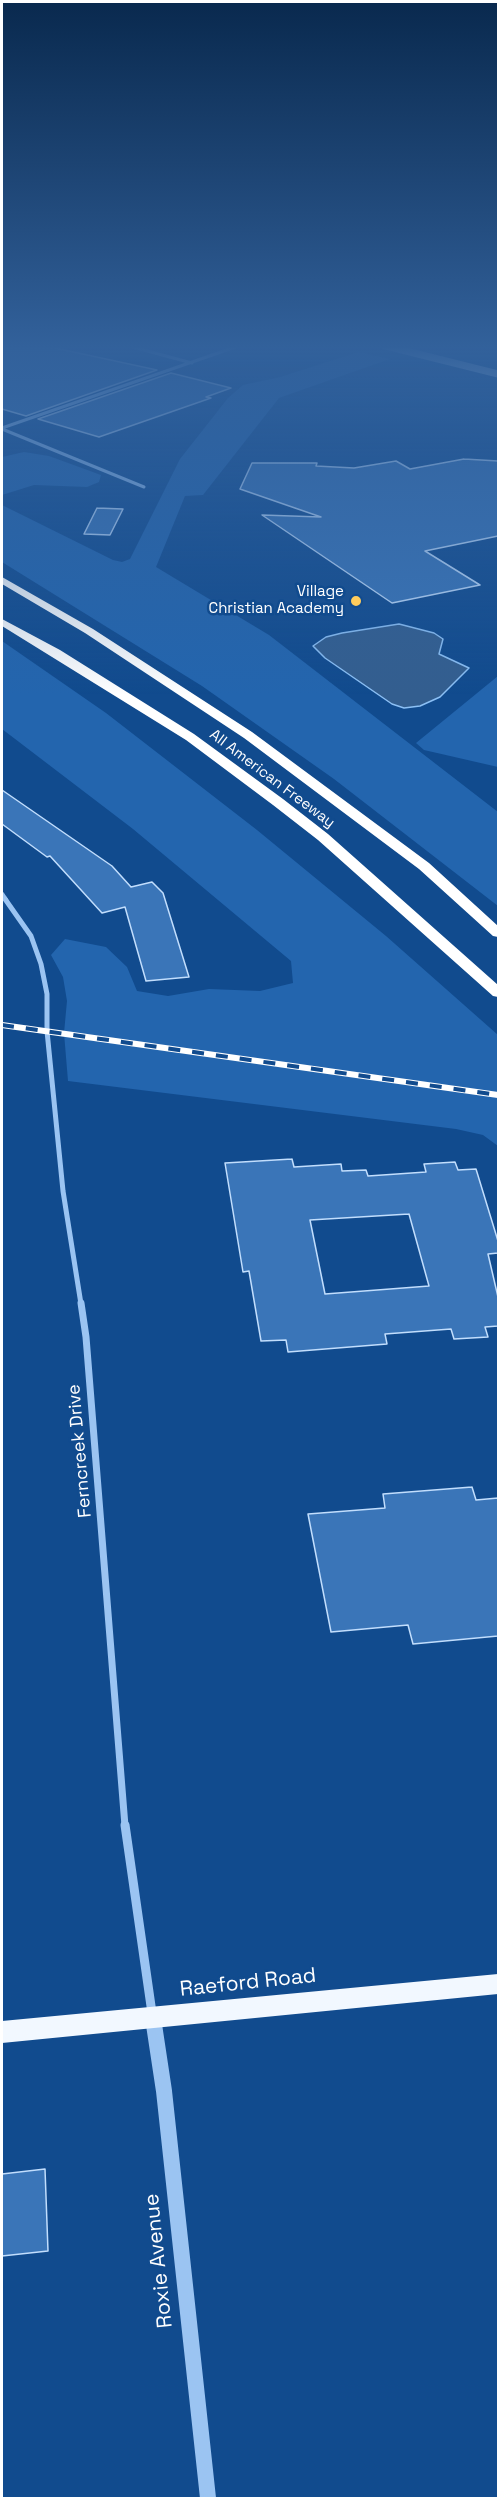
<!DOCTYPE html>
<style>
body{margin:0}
#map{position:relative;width:500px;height:2500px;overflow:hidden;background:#114b8e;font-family:"Space Grotesk",sans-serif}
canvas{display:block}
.frame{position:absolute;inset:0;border:3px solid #fff;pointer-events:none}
</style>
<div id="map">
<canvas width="500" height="2500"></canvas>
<div class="frame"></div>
</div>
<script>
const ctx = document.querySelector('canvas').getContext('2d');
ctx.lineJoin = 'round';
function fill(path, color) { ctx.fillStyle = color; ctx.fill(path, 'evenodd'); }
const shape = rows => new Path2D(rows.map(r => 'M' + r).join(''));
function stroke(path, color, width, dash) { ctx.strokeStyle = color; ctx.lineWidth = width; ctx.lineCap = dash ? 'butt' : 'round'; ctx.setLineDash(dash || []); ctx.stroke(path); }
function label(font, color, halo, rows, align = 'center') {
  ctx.font = font + ' "Space Grotesk",sans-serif'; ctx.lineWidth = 5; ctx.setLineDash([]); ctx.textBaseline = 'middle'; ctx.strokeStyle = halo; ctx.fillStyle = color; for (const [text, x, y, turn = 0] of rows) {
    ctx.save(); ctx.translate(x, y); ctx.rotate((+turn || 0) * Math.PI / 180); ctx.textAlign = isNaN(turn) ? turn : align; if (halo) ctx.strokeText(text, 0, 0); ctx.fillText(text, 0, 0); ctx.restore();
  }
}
fill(shape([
 [359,352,390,359,279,398,203,495,185,496,156,567,269,635,498,812,498,906,334,779,202,686,2,562,2,505,113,560,122,562,130,559,180,459,228,398,243,385,280,377],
 [24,452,49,456,101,475,99,482,87,487,34,485,2,495,2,457],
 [2,641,106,713,257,830,386,936,498,1035,498,1146,483,1135,456,1129,68,1081,64,1033,67,1001,63,977,51,955,65,939,106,947,127,967,137,991,168,996,209,989,260,991,293,983,291,961,133,829,2,729],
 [498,676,498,767,424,750,416,743]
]), '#2365ae');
const water = shape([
 [399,624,434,633,443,639,439,654,469,668,440,697,420,706,404,708,392,704,325,658,313,646,326,637,342,633,399,624]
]);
fill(water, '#335e8f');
stroke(water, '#8cc0f5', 1.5);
const building = shape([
 [2,345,41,345,157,370,26,416,2,409,2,345],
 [171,373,231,388,206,397,211,398,99,437,38,419,171,373],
 [464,459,498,461,498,536,425,551,480,585,392,603,262,515,321,517,240,489,252,463,317,463,316,466,354,468,396,461,410,469,464,459],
 [97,508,123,509,110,535,84,534,97,508],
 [2,790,112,866,131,887,152,882,163,893,189,977,146,981,125,907,102,913,50,856,47,857,2,824,2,790],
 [292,1159,294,1167,341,1164,342,1171,366,1170,368,1176,426,1172,424,1164,455,1162,458,1170,476,1169,498,1241,498,1253,488,1254,498,1297,498,1326,485,1327,488,1337,454,1339,451,1329,385,1334,387,1344,288,1352,286,1340,261,1341,249,1271,243,1272,225,1163,292,1159],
 [409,1214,429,1286,325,1294,310,1220,409,1214],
 [472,1487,476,1500,498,1498,498,1636,413,1644,408,1625,331,1632,308,1514,385,1508,383,1494,472,1487],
 [45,2169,48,2251,2,2256,2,2174,45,2169]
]);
fill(building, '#3a75b8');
stroke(building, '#c2defd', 1.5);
stroke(shape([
 [125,345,192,363],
 [2,428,241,345],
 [2,429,144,487]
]), '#9bc4f2', 3);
stroke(shape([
 [2,894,6,900]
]), '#9bc4f2', 4.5);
stroke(shape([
 [5,899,31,936,41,964,47,994,47,1031,63,1191,81,1304]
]), '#9bc4f2', 5);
stroke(shape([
 [81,1303,86,1337,125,1826]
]), '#9bc4f2', 7);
stroke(shape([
 [125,1825,152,2013]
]), '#9bc4f2', 9);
stroke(shape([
 [153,2018,164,2091,208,2498]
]), '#9bc4f2', 16);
stroke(shape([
 [382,345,498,374]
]), '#cae1fc', 7);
fill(shape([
 [498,1974,498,1994,2,2043,2,2021,498,1974]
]), '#f2f8ff');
fill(shape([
 [2,577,93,629,252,732,429,863,498,926,498,937,493,936,419,869,244,738,85,633,2,584,2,577],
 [2,619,60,650,194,734,283,799,328,834,498,985,498,997,493,996,318,840,273,805,186,740,2,626,2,619]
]), '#fff');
const rail = shape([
 [2,1025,498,1095]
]);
stroke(rail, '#fff', 6);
stroke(rail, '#114b8e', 4, [12]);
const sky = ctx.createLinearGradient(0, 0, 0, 695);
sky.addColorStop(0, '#09294e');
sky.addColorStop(0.5, '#32619b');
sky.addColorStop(1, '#32619b00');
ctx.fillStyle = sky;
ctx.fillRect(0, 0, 500, 695);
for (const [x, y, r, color] of [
 [356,601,6,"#ffcc5c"]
]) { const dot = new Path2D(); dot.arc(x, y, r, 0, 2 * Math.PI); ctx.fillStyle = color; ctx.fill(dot); stroke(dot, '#114b8e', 2); }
label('15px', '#fff', '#114b8e', [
 ["Village",344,592],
 ["Christian Academy",344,609]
], 'right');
label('15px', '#fff', '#114b8e', [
 ["All American Freeway",272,779,37]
]);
label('18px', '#fff', '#114b8e', [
 ["Ferncreek Drive",80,1451,-95]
]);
label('21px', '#fff', '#114b8e', [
 ["Raeford Road",248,1983,-6],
 ["Roxie Avenue",159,2261,-96]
]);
</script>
